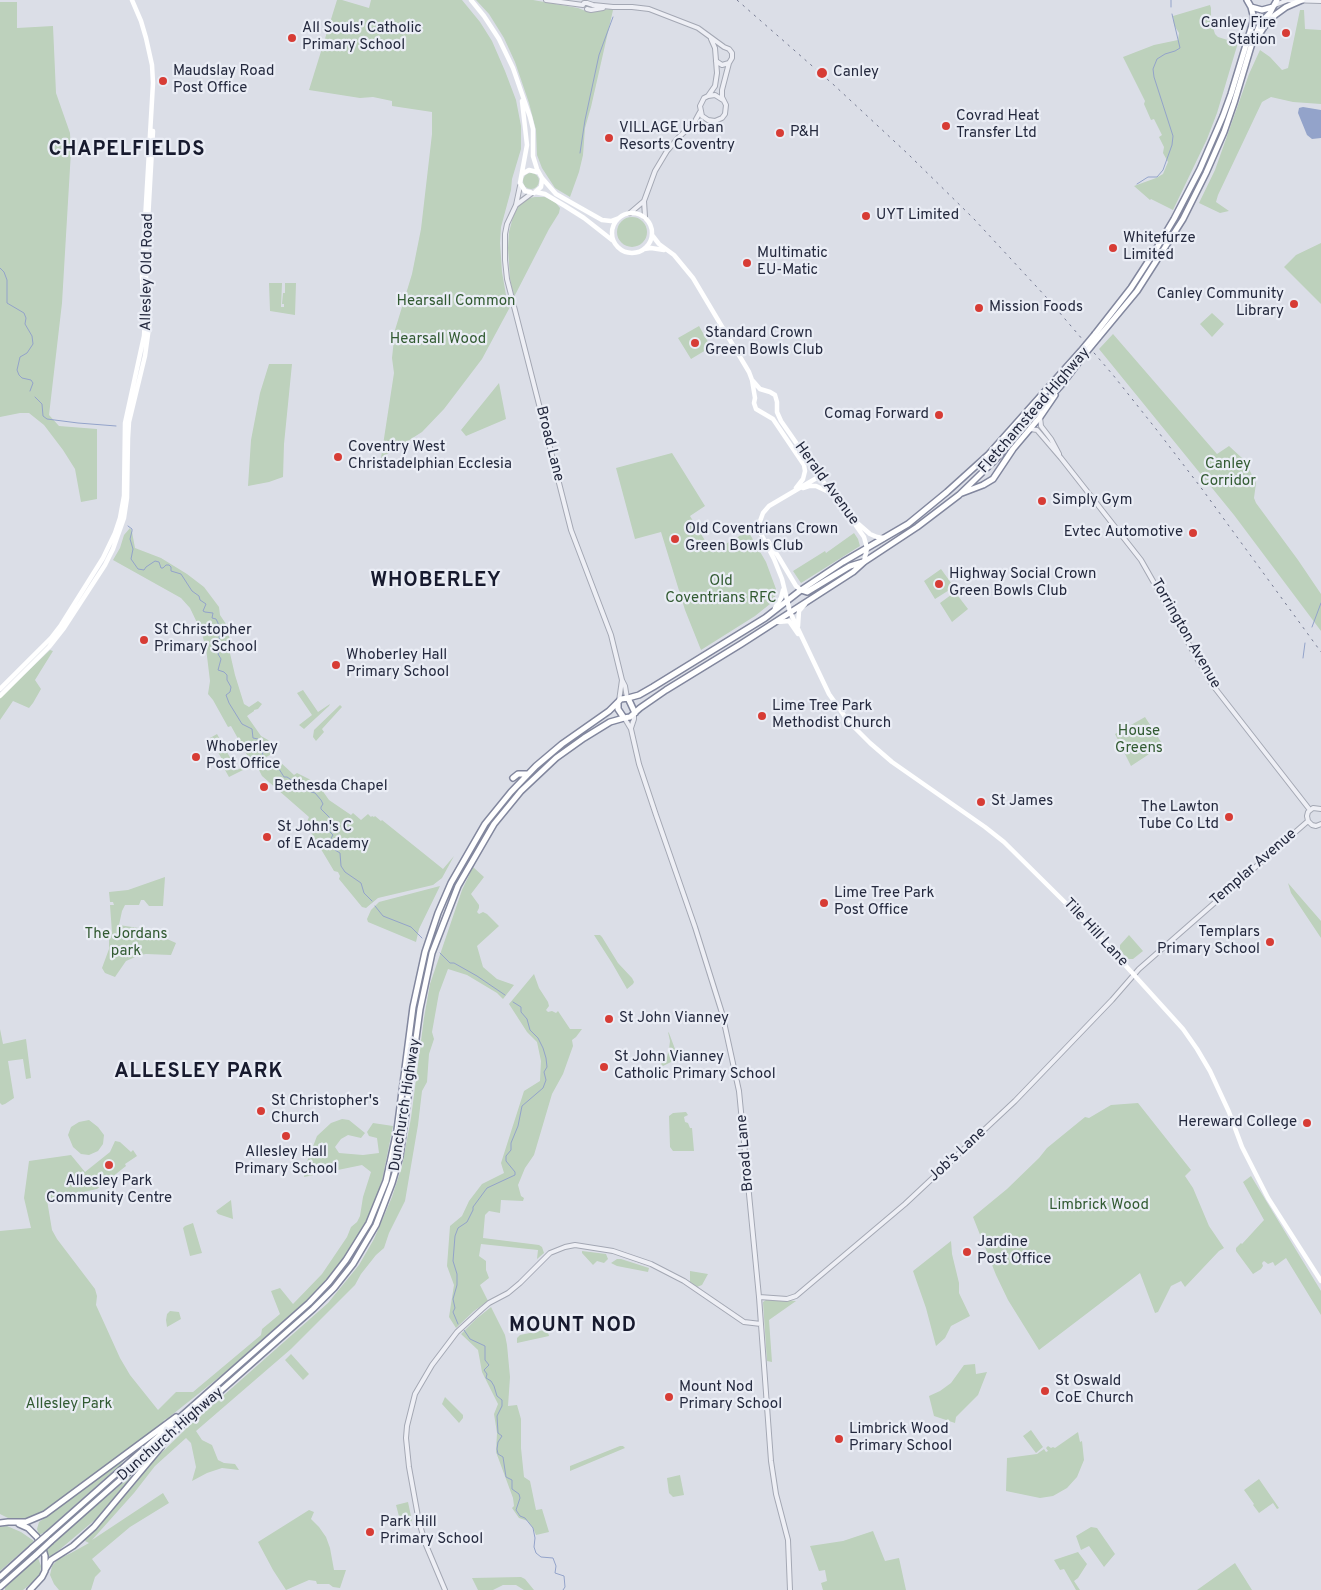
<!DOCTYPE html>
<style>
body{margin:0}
canvas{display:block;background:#dbdee7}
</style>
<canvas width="1321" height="1590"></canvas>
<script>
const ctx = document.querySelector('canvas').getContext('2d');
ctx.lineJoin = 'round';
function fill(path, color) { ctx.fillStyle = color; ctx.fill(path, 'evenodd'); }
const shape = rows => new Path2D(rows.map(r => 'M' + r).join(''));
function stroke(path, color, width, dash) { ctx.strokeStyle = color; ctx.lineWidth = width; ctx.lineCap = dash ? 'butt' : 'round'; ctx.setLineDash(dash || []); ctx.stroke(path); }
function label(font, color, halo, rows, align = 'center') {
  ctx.font = font + ' Overpass,sans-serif'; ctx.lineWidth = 4.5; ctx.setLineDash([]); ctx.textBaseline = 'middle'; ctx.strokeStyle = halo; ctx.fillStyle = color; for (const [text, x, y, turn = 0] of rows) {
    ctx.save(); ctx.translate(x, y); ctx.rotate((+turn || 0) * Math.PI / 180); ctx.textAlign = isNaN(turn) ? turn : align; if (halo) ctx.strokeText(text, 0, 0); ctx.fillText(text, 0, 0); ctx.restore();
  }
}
fill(shape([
 [337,0,342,0,369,8,371,0,462,0,480,22,492,41,505,71,516,100,521,126,521,149,512,179,511,190,501,227,500,243,502,272,506,295,510,307,482,359,444,409,422,432,381,458,394,373,392,358,395,330,412,274,421,229,432,134,432,112,392,106,392,101,373,97,360,98,309,90],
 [476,0,533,0,578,8,588,12,610,9,613,10,591,107,585,128,583,155,579,172,570,197,555,188,542,168,537,155,536,130,529,103,515,62,504,38,489,14],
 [0,2,17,2,17,28,53,26,56,93,70,133,71,151,62,303,49,415,59,426,97,429,97,499,81,502,75,469,63,450,44,425,29,413,20,413,0,417],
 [1210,5,1211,8,1211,21,1215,34,1218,37,1237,43,1237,46,1217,113,1207,139,1173,210,1151,199,1150,200,1134,186,1156,178,1163,174,1168,162,1163,153,1164,147,1159,137,1162,135,1154,119,1151,120,1144,104,1145,101,1123,57,1154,45,1178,40,1179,33,1174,25,1173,16],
 [1300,10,1304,10,1305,29,1321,30,1321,104,1293,102,1271,97,1262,102,1218,195,1216,202,1229,211,1220,213,1199,203,1215,170,1249,74,1260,50,1270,57,1282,70,1288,68],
 '523 181a8 8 0 1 1 16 0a8 8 0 1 1-16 0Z',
 [535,197,545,197,555,202,560,208,559,213,549,229,514,297,510,279,508,248,509,232,513,217,519,205,529,198],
 '617 232a15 15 0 1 1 30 0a15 15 0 1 1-30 0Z',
 [1321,243,1321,304,1284,267,1296,255],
 [269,283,282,283,281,307,284,307,284,304,282,304,283,293,285,293,285,283,296,283,295,315,270,311],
 [1212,313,1224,324,1212,337,1200,324],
 [699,326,711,347,691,359,678,338],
 [1113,334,1217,454,1229,446,1242,458,1246,459,1249,469,1256,483,1254,498,1256,503,1298,560,1321,594,1321,631,1234,515,1099,349],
 [269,364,292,364,284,444,283,477,269,482,248,486,251,440,260,393],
 [499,383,506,419,466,436,461,430],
 [672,453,705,506,690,516,712,552,748,531,766,562,776,589,775,597,770,604,755,616,701,650,685,610,661,532,635,539,616,468],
 [130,528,132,532,135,548,161,558,187,574,204,587,219,607,220,615,226,624,224,627,233,644,229,649,235,675,244,704,249,707,258,701,262,704,258,709,254,710,254,711,247,716,261,736,268,740,276,751,252,766,250,764,251,762,231,726,228,727,213,700,208,694,210,681,206,648,201,631,190,608,181,598,113,560,120,548,124,535],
 [854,533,858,539,860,546,801,583,793,571,825,551,826,553],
 [941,569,954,587,935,599,924,581],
 [955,592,968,609,952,622,940,603],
 [50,650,53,651,35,680,41,689,33,703,29,708,13,701,0,720,0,698],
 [303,690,318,712,330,704,329,706,304,729,299,725,312,715,297,693],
 [340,705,342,707,322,729,324,732,316,741,313,737,314,730],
 [1145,717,1163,745,1131,766,1115,734],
 [217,734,237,770,245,766,247,768,229,777,221,763,223,761,210,738],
 [278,760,294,775,297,773,317,783,329,800,351,815,353,813,361,820,368,814,371,817,372,816,374,817,375,816,381,821,382,820,443,869,454,856,442,878,433,885,378,898,366,908,362,907,339,879,340,876,338,872,334,871,306,824,309,817,262,776,259,770],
 [473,867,484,877,471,894,479,905,479,908,477,912,479,914,483,912,487,914,499,926,477,946,483,967,497,979,514,985,503,999,497,993,467,975,448,969,439,993,432,1032,434,1039,429,1054,427,1082,422,1091,418,1125,405,1201,389,1233,384,1248,376,1255,361,1274,355,1285,291,1349,196,1431,202,1440,212,1445,218,1460,224,1463,235,1464,239,1470,222,1468,207,1473,192,1481,196,1467,191,1443,186,1438,155,1466,134,1493,92,1540,163,1493,169,1503,130,1527,92,1559,101,1571,95,1577,91,1590,59,1590,54,1584,50,1575,52,1566,58,1559,71,1553,89,1543,85,1541,88,1535,101,1523,136,1483,152,1462,189,1426,328,1303,359,1265,374,1239,392,1197,402,1166,411,1118,424,1018,430,984,462,890],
 [165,877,163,906,149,906,144,900,141,900,139,905,125,905,122,911,119,925,145,929,176,943,171,955,146,954,140,955,126,961,115,977,105,973,102,968,109,949,109,940,112,933,110,905,114,905,113,902,110,902,109,892,128,890],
 [1288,883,1321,921,1321,938,1291,893],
 [440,886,419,929,416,942,368,922,367,919,371,910,379,902],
 [594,935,600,935,602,937,618,963,632,978,634,982,633,984,627,989,612,963],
 [1129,935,1143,951,1133,959,1127,959,1120,949,1120,945],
 [534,974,539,988,548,1002,549,1006,546,1010,548,1012,552,1011,556,1013,558,1011,570,1029,582,1029,576,1037,572,1040,573,1046,563,1074,552,1094,534,1155,525,1168,518,1185,521,1196,524,1198,523,1201,501,1200,500,1213,489,1211,485,1215,483,1238,539,1245,542,1247,544,1253,537,1259,538,1250,481,1244,479,1256,486,1261,486,1270,489,1278,480,1285,488,1301,474,1311,456,1328,449,1317,454,1285,447,1266,450,1226,462,1216,469,1201,482,1184,504,1173,501,1163,524,1091,540,1081,541,1061,537,1042,527,1032,509,1004],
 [0,1029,3,1044,26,1039,31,1078,26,1079,23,1059,8,1061,14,1098,5,1104,2,1105,0,1103],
 [668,1032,669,1033,678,1057,677,1059,663,1066,661,1064,667,1057,669,1049,670,1041],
 [1138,1103,1191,1170,1185,1176,1193,1188,1209,1226,1224,1248,1219,1251,1185,1287,1181,1281,1171,1286,1158,1312,1155,1313,1140,1273,1039,1350,1008,1300,996,1275,973,1217,1007,1189,1039,1158,1047,1148,1085,1117,1089,1118,1111,1105],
 [686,1112,688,1115,684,1117,685,1122,688,1123,690,1128,692,1128,694,1151,673,1151,670,1147,669,1116,673,1113],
 [342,1119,349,1120,365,1133,361,1138,348,1135,341,1139,335,1147,339,1153,363,1155,379,1153,377,1138,369,1136,367,1132,373,1123,393,1126,382,1181,370,1213,361,1233,344,1259,331,1276,313,1296,242,1359,168,1418,164,1420,162,1425,104,1469,97,1471,83,1484,45,1511,24,1521,10,1519,0,1514,0,1231,31,1228,24,1198,29,1161,71,1155,85,1172,110,1152,115,1141,120,1142,131,1152,133,1150,137,1156,125,1164,126,1166,97,1189,47,1200,52,1230,57,1239,95,1289,97,1296,96,1305,120,1358,130,1375,158,1410,176,1392,193,1392,261,1335,262,1329,280,1314,271,1291,280,1288,293,1304,322,1274,347,1237,351,1227,357,1222,360,1216,363,1197,371,1172,362,1165,304,1177,305,1167,317,1136,331,1123],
 [89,1120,98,1127,104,1135,103,1144,98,1151,89,1155,81,1154,73,1147,68,1135,71,1127,79,1122],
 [1251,1176,1321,1291,1321,1315,1286,1258,1275,1266,1273,1262,1268,1264,1264,1261,1262,1263,1263,1266,1261,1269,1253,1274,1236,1251,1236,1248,1241,1243,1242,1244,1264,1220,1243,1182],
 [231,1200,233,1219,218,1214,216,1211],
 [193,1223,202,1253,190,1256,183,1228,185,1226],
 [951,1241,952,1254,959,1283,959,1293,970,1316,951,1326,945,1338,936,1346,926,1308,913,1271],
 [582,1251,606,1254,608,1259,604,1263,597,1261,593,1265,582,1253],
 [617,1259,621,1259,649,1268,648,1272,617,1266,611,1263],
 [690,1271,708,1274,702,1285,697,1287,690,1282],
 [769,1299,796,1301,769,1320,772,1362,767,1361,763,1302,766,1300],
 [491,1307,505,1335,507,1345,510,1377,508,1406,517,1405,521,1419,521,1448,524,1477,530,1481,536,1510,542,1509,549,1532,536,1535,533,1528,528,1521,519,1518,512,1508,514,1506,513,1498,496,1452,497,1433,494,1414,498,1404,482,1372,478,1350,461,1334,476,1319],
 [170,1311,179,1312,181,1319,167,1327,166,1320,167,1314],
 [544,1330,548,1332,549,1336,517,1343,517,1338,520,1335],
 [291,1354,309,1374,303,1380,285,1360],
 [975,1364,976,1374,987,1372,978,1395,956,1417,955,1423,934,1416,929,1396,940,1391,951,1383,964,1365],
 [445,1397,463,1415,463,1418,459,1423,442,1404],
 [1031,1430,1043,1447,1036,1453,1023,1436],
 [1078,1432,1080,1442,1082,1441,1084,1460,1077,1477,1067,1488,1053,1496,1040,1498,1006,1491,1007,1458,1037,1454,1044,1449,1046,1452,1048,1451,1046,1448,1048,1446,1051,1448,1053,1447,1055,1448],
 [620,1446,623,1446,625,1448,570,1471,570,1466],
 [126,1458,120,1465,45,1532,39,1535,37,1529,39,1522],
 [680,1475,684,1495,673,1497,669,1493,667,1478],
 [131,1476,134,1478,96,1519,52,1556,47,1556,46,1551,51,1544],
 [1259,1479,1279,1508,1277,1509,1273,1503,1259,1513,1253,1505,1254,1504,1244,1490],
 [408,1502,412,1521,401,1524,396,1505],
 [309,1510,314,1512,311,1519,319,1527,326,1537,330,1548,334,1570,346,1570,340,1588,333,1587,329,1584,317,1584,316,1581,309,1580,286,1590,273,1570,258,1542],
 [7,1526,21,1532,34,1541,0,1571,0,1527],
 [1091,1527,1097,1528,1115,1554,1104,1567,1089,1546,1081,1550,1076,1536],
 [873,1531,885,1561,899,1558,906,1590,823,1590,821,1583,827,1581,825,1570,819,1571,810,1546,843,1541],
 [1078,1552,1087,1564,1078,1578,1074,1581,1080,1590,1076,1590,1064,1569,1060,1570,1054,1560],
 [38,1558,41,1566,40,1574,34,1581,23,1590,5,1590,5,1587,13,1579],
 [1235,1563,1252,1590,1197,1590],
 [521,1577,525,1579,534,1590,524,1590,516,1585,503,1585,493,1590,478,1590,472,1578]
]), '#bdd1bc');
fill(shape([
 [1303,107,1321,110,1321,138,1312,139,1307,135,1298,113,1299,108]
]), '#93a3ca');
stroke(shape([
 [1171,0,1171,7],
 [580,153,585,120,599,55,613,17],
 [1137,184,1148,177,1157,177,1163,170,1172,145,1173,136,1154,77,1153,69,1157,59,1165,54,1175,51,1180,48,1172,14],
 [0,268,4,272,7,280,7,303,24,313,26,318,25,324,32,336,33,344,27,353,20,357,17,370,19,375,22,378,31,380,33,383,30,391],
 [35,397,42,404,43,416,47,419,78,423,116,426],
 [128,526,132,529,132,531,130,539,133,549,131,559,138,569,144,570,146,567,155,561,159,562,161,568,163,568,166,565,169,565,171,567,171,571,181,574,192,591,199,596,200,600,206,604,203,611,205,612,213,613,212,618,216,619,218,623,220,648,218,654,221,659,218,670,224,672,227,675,227,680,231,687,230,692,226,695,229,703,242,724,252,729,253,738,258,739,264,746,262,750,263,756],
 [1312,627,1321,603],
 [1303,658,1305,643],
 [271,768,276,767,279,769,284,777,287,777,308,791,315,793,321,800,323,804,321,807,321,809,336,824,335,827,330,829,329,831,333,835,330,840,332,845,335,850,340,853,341,866,345,872,361,883,364,893,372,901],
 [375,906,383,916,411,927,422,938],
 [440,953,450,963,454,963,477,976,505,995],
 [458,1324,453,1312,455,1308,453,1299,457,1285,457,1274,453,1261,455,1236,458,1228,467,1222,473,1210,473,1207,487,1188,515,1175,515,1172,506,1161,506,1156,511,1150,511,1143,518,1126,522,1106,543,1088,546,1080,544,1072,547,1067,546,1058,543,1048,538,1038,530,1030,527,1019,521,1012,521,1007,513,1002],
 [464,1330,470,1339,485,1346,485,1360,489,1365,484,1370,487,1374,486,1378,491,1381,494,1386,497,1396,502,1400,502,1406,497,1416,498,1433,502,1436,498,1442,497,1449,498,1454,503,1457,506,1477,512,1480,512,1489,519,1494,520,1498,516,1510,520,1516,525,1518,533,1528,535,1538,534,1547,536,1553,541,1557,553,1558,556,1566,555,1573,564,1576,565,1587,563,1590]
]), '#93a3ca', 1);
const tertiary = shape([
 [546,0,583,5],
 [1287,0,1321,1],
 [584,3,587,3,593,5,613,7,632,7,649,9,698,28,724,47,729,49,732,53,732,58,729,63,722,90,722,97,726,105,725,114,722,118,715,121,708,120,702,116,700,106,704,98,708,96,715,95,723,100],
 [1275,5,1288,0],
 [587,9,591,10,603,8],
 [716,61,722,65,729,63],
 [708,96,715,86,717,73,715,48,711,39],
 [520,186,516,205,507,224,505,234,505,260,507,279,571,530,611,635,622,680,625,686,627,698],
 [516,205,532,193],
 [630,213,644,201],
 [645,217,644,201,655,171,667,151,679,137,694,123,700,112],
 [1040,417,1041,426,1051,439,1059,454],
 [1030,429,1037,430,1061,458,1141,560,1211,683,1310,810],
 [619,701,622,680],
 [625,719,631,729,639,764,656,815,695,927,722,1013,739,1091,759,1297,771,1461,776,1494,788,1540,790,1590],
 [631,728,634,719,634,714],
 [1321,809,1313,808,1308,812,1307,816,1308,821,1312,825,1316,826,1321,824],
 [759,1297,787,1299,796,1296,905,1204,1015,1101,1112,1000,1139,969,1308,821],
 [445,1590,426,1545,419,1522,409,1467,406,1438,407,1426,415,1394,432,1365,457,1332,482,1309,489,1303,508,1293,520,1283,550,1253,565,1247,575,1245,613,1251,651,1264,684,1281,744,1322,761,1324]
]);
const trunk = shape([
 [1247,0,1251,7,1262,10,1273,7,1277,0],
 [1257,38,1264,27,1275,15,1286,7,1302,0],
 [1095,334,1131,288,1155,251,1174,219,1200,169,1223,116,1231,94,1253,22,1253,15,1251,7],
 [1098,338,1137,291,1183,219,1206,173,1224,132,1234,103,1252,43,1261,22,1270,13,1273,7],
 [962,493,983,485,993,479,1013,449,1040,417,1055,395],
 [801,590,807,592,850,566,863,562],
 [628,698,639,695,653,687,765,618,801,590,843,562,908,524,947,492,989,454,1080,352],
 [618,703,618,709,624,718,630,717,640,708,666,690,741,644,853,572,864,562,917,527,959,495,993,462,1062,384,1084,355],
 [513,778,518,774,528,774],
 [0,1523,8,1522,26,1522,45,1514,176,1417],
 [19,1524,28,1528,37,1537,42,1546,45,1556,45,1571,42,1577,30,1590],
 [47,1535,309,1303,329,1282,346,1260,369,1223,386,1181,397,1130,413,1007,425,952,438,913,451,883,485,824,511,792,536,766,562,744,609,711,621,699,628,698,635,713],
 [51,1541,313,1309,334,1288,353,1264,376,1225,392,1183,400,1156,420,1009,432,953,458,886,494,824,521,791,556,758,584,738,610,722,624,718],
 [45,1570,51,1560,73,1546,94,1527,161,1447],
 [0,1577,32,1548],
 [0,1587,36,1555]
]);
stroke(tertiary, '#a4a8b4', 6);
stroke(trunk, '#82879e', 8);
stroke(tertiary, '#eeeff5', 4);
stroke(shape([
 [471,0,484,16,499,39,513,68,530,117,533,129,533,156,537,169,542,178,556,194,602,220,611,221,619,218],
 [522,101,527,145,520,183,525,191,534,193,541,187,542,180],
 [522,174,529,170,537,172],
 [535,192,545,194,565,206,584,218,612,240],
 '612 233a20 20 0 1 1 40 0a20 20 0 1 1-40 0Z',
 [652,235,659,244,674,255,693,278,749,372,752,380,755,398,754,403,756,409,773,419,804,465,805,471,803,479,796,488],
 [644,249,651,248,664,250],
 [753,381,760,389,770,392,775,395,777,402,777,412,781,421,831,493,847,513,864,537,867,548,864,562],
 [820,476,769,506,763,513,759,524,759,530,774,559,782,579,790,612,829,694,848,721,870,743,892,762,985,827,1004,842,1097,934,1183,1029,1197,1049,1210,1071,1229,1112,1242,1147,1268,1198,1321,1281],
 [803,488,809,486,816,486,831,493],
 [855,521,870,534,877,537,884,538],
 [768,541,778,556,796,586,801,590],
 [775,608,781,598,783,590],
 [778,622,789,621,798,634],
 [798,626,799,611,805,604],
 [0,689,51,638,61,625,103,558,115,533,120,518,124,496,125,423,144,336,145,320,142,277,143,255,153,83,152,65,146,38,141,21,132,0],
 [0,696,49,647,64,628,105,565,113,549,124,518,127,498,128,438,129,422,145,356,150,320,146,277,146,256,153,131]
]), '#fff', 4.5);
stroke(trunk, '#fff', 5);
stroke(shape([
 [737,0,835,86,908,154,974,219,1047,298,1113,375,1156,429,1202,489,1321,652]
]), '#747991', 1, [2.5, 5]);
const trunkBridge = shape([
 [1080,352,1095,334],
 [1084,355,1098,338],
 [32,1548,47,1535],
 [36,1555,51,1541]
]);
stroke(trunkBridge, '#82879e', 8, []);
stroke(trunkBridge, '#fff', 5);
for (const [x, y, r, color] of [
 [1286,33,5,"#d73c35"],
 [292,38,5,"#d73c35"],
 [822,73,6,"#d73c35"],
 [163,81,5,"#d73c35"],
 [946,126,5,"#d73c35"],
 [780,133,5,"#d73c35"],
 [609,138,5,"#d73c35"],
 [866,216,5,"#d73c35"],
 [1113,248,5,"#d73c35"],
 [747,263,5,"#d73c35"],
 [1294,304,5,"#d73c35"],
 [979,308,5,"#d73c35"],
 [695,343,5,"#d73c35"],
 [939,415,5,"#d73c35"],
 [338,457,5,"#d73c35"],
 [1042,501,5,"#d73c35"],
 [1193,533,5,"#d73c35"],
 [675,539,5,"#d73c35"],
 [939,584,5,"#d73c35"],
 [144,640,5,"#d73c35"],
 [336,665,5,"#d73c35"],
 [762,716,5,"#d73c35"],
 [196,757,5,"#d73c35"],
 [264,787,5,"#d73c35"],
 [981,802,5,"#d73c35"],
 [1229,817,5,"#d73c35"],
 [267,837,5,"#d73c35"],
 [824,903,5,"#d73c35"],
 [1270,942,5,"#d73c35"],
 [609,1019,5,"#d73c35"],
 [604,1067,5,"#d73c35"],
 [261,1111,5,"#d73c35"],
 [1307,1123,5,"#d73c35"],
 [286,1136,5,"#d73c35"],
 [109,1165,5,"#d73c35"],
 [967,1252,5,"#d73c35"],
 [1045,1391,5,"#d73c35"],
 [669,1397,5,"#d73c35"],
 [839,1439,5,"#d73c35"],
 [370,1532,5,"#d73c35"]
]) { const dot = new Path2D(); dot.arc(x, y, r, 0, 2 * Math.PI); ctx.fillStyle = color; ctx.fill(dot); stroke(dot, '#eaedf5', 2); }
label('15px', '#24293e', '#eaedf5', [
 ["Canley Fire",1276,24,"right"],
 ["Station",1276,41,"right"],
 ["All Souls' Catholic",302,29],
 ["Primary School",302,46],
 ["Maudslay Road",173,72],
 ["Post Office",173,89],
 ["Canley",833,73],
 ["Covrad Heat",956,117],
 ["Transfer Ltd",956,134],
 ["VILLAGE Urban",619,129],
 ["Resorts Coventry",619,146],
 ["P&H",790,133],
 ["UYT Limited",876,216],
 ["Whitefurze",1123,239],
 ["Limited",1123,256],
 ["Multimatic",757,254],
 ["EU-Matic",757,271],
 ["Canley Community",1284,295,"right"],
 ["Library",1284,312,"right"],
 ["Mission Foods",989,308],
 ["Standard Crown",705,334],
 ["Green Bowls Club",705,351],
 ["Comag Forward",929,415,"right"],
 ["Coventry West",348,448],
 ["Christadelphian Ecclesia",348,465],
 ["Simply Gym",1052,501],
 ["Old Coventrians Crown",685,530],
 ["Green Bowls Club",685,547],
 ["Evtec Automotive",1183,533,"right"],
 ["Highway Social Crown",949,575],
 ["Green Bowls Club",949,592],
 ["St Christopher",154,631],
 ["Primary School",154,648],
 ["Whoberley Hall",346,656],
 ["Primary School",346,673],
 ["Lime Tree Park",772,707],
 ["Methodist Church",772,724],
 ["Whoberley",206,748],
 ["Post Office",206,765],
 ["Bethesda Chapel",274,787],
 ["St James",991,802],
 ["The Lawton",1219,808,"right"],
 ["Tube Co Ltd",1219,825,"right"],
 ["St John's C",277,828],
 ["of E Academy",277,845],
 ["Lime Tree Park",834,894],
 ["Post Office",834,911],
 ["Templars",1260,933,"right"],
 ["Primary School",1260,950,"right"],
 ["St John Vianney",619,1019],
 ["St John Vianney",614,1058],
 ["Catholic Primary School",614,1075],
 ["St Christopher's",271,1102],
 ["Church",271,1119],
 ["Hereward College",1297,1123,"right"],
 ["Allesley Hall",286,1153,"center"],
 ["Primary School",286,1170,"center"],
 ["Allesley Park",109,1182,"center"],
 ["Community Centre",109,1199,"center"],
 ["Jardine",977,1243],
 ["Post Office",977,1260],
 ["St Oswald",1055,1382],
 ["CoE Church",1055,1399],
 ["Mount Nod",679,1388],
 ["Primary School",679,1405],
 ["Limbrick Wood",849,1430],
 ["Primary School",849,1447],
 ["Park Hill",380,1523],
 ["Primary School",380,1540]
], 'left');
label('15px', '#24293e', '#eaedf5', [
 ["Allesley Old Road",148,272,-89],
 ["Fletchamstead Highway",1035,411,-49],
 ["Broad Lane",549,444,76],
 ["Herald Avenue",826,484,54],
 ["Torrington Avenue",1185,634,60],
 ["Templar Avenue",1254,868,-41],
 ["Tile Hill Lane",1095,933,47],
 ["Dunchurch Highway",406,1105,-81],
 ["Broad Lane",746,1153,-95],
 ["Job's Lane",958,1155,-43],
 ["Dunchurch Highway",171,1435,-41]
]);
label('15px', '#315a31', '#eaedf5', [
 ["Hearsall Common",456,302],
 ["Hearsall Wood",438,340],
 ["Canley",1228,465],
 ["Corridor",1228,482],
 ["Old",721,582],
 ["Coventrians RFC",721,599],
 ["House",1139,732],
 ["Greens",1139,749],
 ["The Jordans",126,935],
 ["park",126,952],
 ["Limbrick Wood",1099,1206],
 ["Allesley Park",69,1405]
]);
ctx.letterSpacing = '1px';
label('bold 20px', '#171a2e', '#eaedf5', [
 ["CHAPELFIELDS",127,151],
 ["WHOBERLEY",436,582],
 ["ALLESLEY PARK",199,1073],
 ["MOUNT NOD",573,1327]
]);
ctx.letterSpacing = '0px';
</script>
